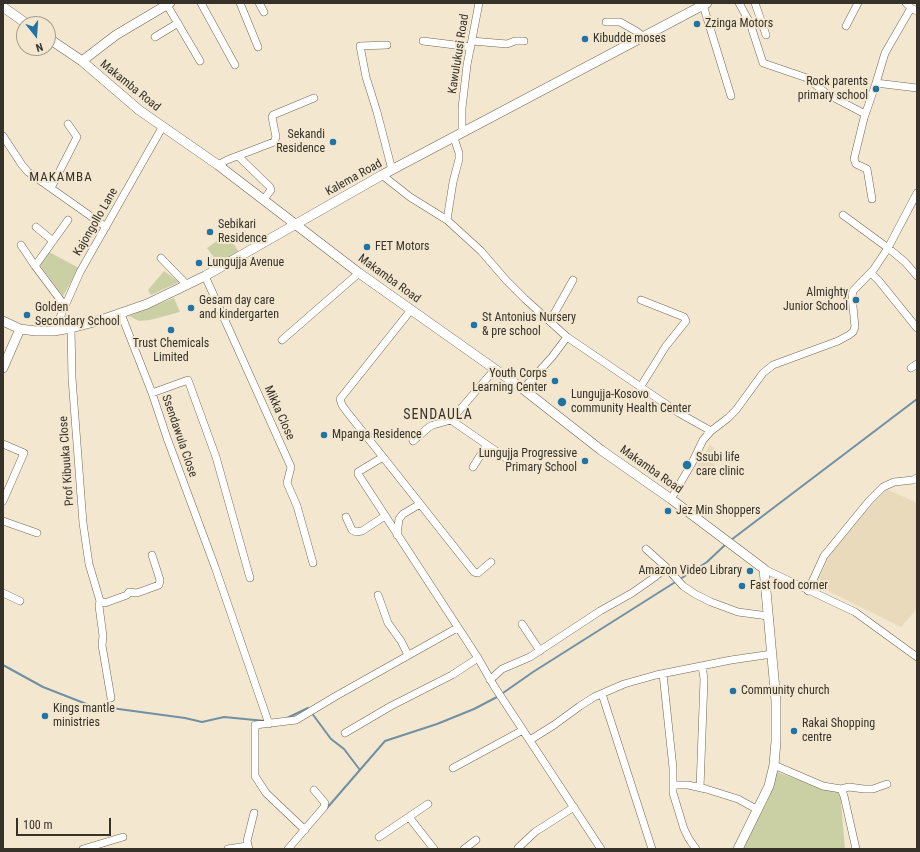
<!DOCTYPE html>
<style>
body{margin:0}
#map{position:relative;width:920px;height:852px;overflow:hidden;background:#f3e7d0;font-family:"Roboto Condensed",sans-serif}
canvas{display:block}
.frame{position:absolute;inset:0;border:4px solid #363229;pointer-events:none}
.north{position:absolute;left:16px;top:16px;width:40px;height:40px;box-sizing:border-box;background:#f3e7d0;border:1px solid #a79f8d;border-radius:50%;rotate:163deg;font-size:11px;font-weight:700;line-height:16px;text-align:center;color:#363229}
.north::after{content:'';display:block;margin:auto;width:14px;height:18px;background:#2073a3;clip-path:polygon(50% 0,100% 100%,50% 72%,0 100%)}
.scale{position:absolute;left:16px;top:818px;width:95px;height:18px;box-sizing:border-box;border:2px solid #363229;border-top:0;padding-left:5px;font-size:12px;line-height:14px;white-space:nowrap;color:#363229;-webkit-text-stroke:3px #f3e7d0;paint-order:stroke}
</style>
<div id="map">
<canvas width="920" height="852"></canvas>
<div class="frame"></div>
<div class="north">N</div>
<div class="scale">100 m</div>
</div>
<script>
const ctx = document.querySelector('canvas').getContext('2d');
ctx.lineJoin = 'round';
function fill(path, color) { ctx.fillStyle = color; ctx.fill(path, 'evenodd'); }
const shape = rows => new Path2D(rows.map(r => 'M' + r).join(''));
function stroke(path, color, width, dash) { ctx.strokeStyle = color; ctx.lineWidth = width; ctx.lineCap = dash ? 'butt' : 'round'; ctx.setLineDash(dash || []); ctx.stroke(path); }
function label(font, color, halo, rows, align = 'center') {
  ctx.font = font + ' "Roboto Condensed",sans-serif'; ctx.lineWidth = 4; ctx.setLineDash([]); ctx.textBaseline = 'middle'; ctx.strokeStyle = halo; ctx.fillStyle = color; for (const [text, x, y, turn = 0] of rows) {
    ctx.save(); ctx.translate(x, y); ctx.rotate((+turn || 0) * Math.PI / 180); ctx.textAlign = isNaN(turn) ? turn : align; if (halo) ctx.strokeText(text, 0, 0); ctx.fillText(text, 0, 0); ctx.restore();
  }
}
fill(shape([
 [710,445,718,451,710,461,715,464,709,472,697,465],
 [887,489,917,503,917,609,901,627,816,585,834,545]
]), '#eadabc');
fill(shape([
 [227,234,239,252,218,263,207,248],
 [49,252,79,268,63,296,40,265],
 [164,271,179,282,151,295,148,290],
 [174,298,180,312,150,320,139,321,129,316],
 [777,772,823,789,840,791,845,849,742,849,767,802,773,785]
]), '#cbd0a4');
stroke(shape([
 [731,540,917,399],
 [3,665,43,687,89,705,185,718,202,722,224,717,265,721],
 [503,693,533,672,707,562,726,544],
 [287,718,308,708,331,739,344,749,360,770],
 [327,808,385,741,437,724,474,709,497,697]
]), '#7090a4', 2);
const minor = shape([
 [201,3,235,65],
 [240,3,258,47],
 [259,3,264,12],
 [739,3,750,23,763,63,807,78,827,94,865,114],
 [755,3,766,35],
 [906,3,911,8,917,11],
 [167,5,200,61],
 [703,5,731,96],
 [911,8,885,53,876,83,917,88],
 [606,22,620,22,636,31,644,37],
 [846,26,858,3],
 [155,37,178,23],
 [423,41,471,47],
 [472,41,507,44,515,41,524,41],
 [387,45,360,46,366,77,377,112,392,170],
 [462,133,462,108,467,65,479,3],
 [3,136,22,165,28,172,106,227],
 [454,138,459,153,459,159,453,182,447,220,481,251,506,280,525,299,567,337,679,413,711,431],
 [238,156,270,187,271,190,264,199],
 [218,165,227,160,274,142,276,137,272,117,273,115,314,98],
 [382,175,410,197,447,220],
 [51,188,77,137,68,124],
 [872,199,867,169,856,164,854,159,864,118,876,83],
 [843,215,888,248,905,262,917,276],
 [36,227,53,241],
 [21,245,35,266,65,306],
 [161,258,187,285],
 [35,266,68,220],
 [871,273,879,281,917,328],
 [205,276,291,467,287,483,297,506,313,563],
 [411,310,340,399,342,405,347,412,383,457,358,472,358,474,478,658,494,686,601,849],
 [121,314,152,393,167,438,215,567,269,724],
 [550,321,573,280],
 [71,328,72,378,83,523,89,564,100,601,105,603,127,595,129,592,137,593,159,585,160,580,152,555],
 [54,331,80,272,163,126],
 [282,340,359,273],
 [911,368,917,364],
 [641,386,666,346,686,321,684,317,641,300],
 [523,389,552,357,567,337],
 [152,393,188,380,216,457,250,578],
 [451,420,506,458],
 [413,441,429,427,433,425,451,420,495,369],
 [3,444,24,453,3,501],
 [383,457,474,572,478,573,491,562],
 [473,467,487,445],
 [671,499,692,463,703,440,711,431,728,418,736,410,763,373,773,365,838,341,849,335,853,332,855,327,852,296,853,291,874,269,888,248,917,193],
 [346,517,352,530,356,532,362,531,385,516],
 [3,521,37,533],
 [397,535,399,519,403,514,420,504],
 [646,549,666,567,683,586,695,594,711,602,738,612,768,616],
 [764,569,855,612,917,657],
 [808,591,824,556,869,501,883,487,894,482,913,480,917,478],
 [3,593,20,601],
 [378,595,388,623,401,641,408,655],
 [100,601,99,606,103,636,102,645,111,698],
 [522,624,540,651],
 [663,674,673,768,673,793,684,829,689,839,696,849],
 [490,680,502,669,530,657,600,611,632,593,655,577,666,567],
 [602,694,652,849],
 [345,733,391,706,452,675,478,658],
 [530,740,554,725,580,706,594,697,624,684,656,675,731,660,772,654],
 [774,765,823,786,841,789,844,796,856,849],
 [453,768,523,730],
 [673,785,688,785,706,789,738,799,758,810],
 [700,788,704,679,702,666],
 [841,789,849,787,864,789,873,789,887,784],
 [409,817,434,849],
 [305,830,266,793,255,776,255,725,296,720,336,696,457,628],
 [379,837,428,804],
 [518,848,535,832,574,807],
 [83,849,123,837],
 [228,849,247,846],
 [249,849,247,841,254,813],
 [288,849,324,807,325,803,314,790],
 [464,849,476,840]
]);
const tertiary = shape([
 [3,7,27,24],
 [48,38,82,61,139,110,218,165,359,273,523,389,601,450,671,499,764,569,776,701,776,741,774,765,769,786,738,849],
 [82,61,116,35,170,3],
 [3,321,20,329,36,331,54,331,71,328,98,321,147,304,205,276,382,175,707,3],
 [3,368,20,329]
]);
stroke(minor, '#716752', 8);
stroke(tertiary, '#716752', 10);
stroke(minor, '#fff', 7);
stroke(tertiary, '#fff', 9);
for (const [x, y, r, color] of [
 [697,24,4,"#2073a3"],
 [585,39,4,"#2073a3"],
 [876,89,4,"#2073a3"],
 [333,142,4,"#2073a3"],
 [210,232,4,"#2073a3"],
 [367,247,4,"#2073a3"],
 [199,263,4,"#2073a3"],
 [856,300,4,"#2073a3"],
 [191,308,4,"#2073a3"],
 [27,315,4,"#2073a3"],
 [474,325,4,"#2073a3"],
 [171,330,4,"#2073a3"],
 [555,381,4,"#2073a3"],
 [562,402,5,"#2073a3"],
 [324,435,4,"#2073a3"],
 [585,461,4,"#2073a3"],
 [687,465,5,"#2073a3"],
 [668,511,4,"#2073a3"],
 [750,571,4,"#2073a3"],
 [742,586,4,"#2073a3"],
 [733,691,4,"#2073a3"],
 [45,716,4,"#2073a3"],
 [794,731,4,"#2073a3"]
]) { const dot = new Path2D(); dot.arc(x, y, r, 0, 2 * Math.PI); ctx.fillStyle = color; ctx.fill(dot); stroke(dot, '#f3e7d0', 1.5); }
label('12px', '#363229', '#f3e7d0', [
 ["Zzinga Motors",705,24],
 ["Kibudde moses",593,39],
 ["Rock parents",868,82,"right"],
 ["primary school",868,96,"right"],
 ["Sekandi",325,135,"right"],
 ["Residence",325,149,"right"],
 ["Sebikari",218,225],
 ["Residence",218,239],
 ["FET Motors",375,247],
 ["Lungujja Avenue",207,263],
 ["Almighty",848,293,"right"],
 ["Junior School",848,307,"right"],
 ["Gesam day care",199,301],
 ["and kindergarten",199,315],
 ["Golden",35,308],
 ["Secondary School",35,322],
 ["St Antonius Nursery",482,318],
 ["& pre school",482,332],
 ["Trust Chemicals",171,344,"center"],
 ["Limited",171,358,"center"],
 ["Youth Corps",547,374,"right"],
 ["Learning Center",547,388,"right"],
 ["Lungujja-Kosovo",571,395],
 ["community Health Center",571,409],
 ["Mpanga Residence",332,435],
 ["Lungujja Progressive",577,454,"right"],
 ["Primary School",577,468,"right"],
 ["Ssubi life",696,458],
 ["care clinic",696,472],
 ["Jez Min Shoppers",676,511],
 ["Amazon Video Library",742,571,"right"],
 ["Fast food corner",750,586],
 ["Community church",741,691],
 ["Kings mantle",53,709],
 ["ministries",53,723],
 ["Rakai Shopping",802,724],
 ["centre",802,738]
], 'left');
label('12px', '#363229', '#f3e7d0', [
 ["Kawulukusi Road",459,54,-81],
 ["Makamba Road",130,86,39],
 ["Kalema Road",354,178,-29],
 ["Kajongollo Lane",96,222,-60],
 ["Makamba Road",389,279,36],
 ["Mikka Close",279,413,66],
 ["Ssendawula Close",179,436,71],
 ["Prof Kibuuka Close",67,461,-94],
 ["Makamba Road",651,470,35]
]);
ctx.letterSpacing = '1px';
label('13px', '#363229', '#f3e7d0', [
 ["MAKAMBA",61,178]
]);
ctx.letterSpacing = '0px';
ctx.letterSpacing = '1px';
label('14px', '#363229', '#f3e7d0', [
 ["SENDAULA",438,415]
]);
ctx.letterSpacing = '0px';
</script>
